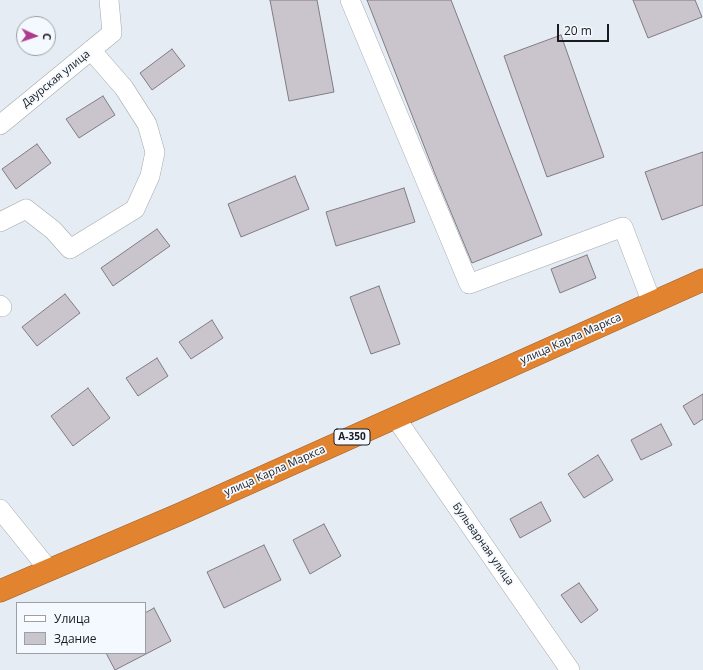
<!DOCTYPE html>
<meta charset="utf-8">
<style>
body{margin:0}
#map{position:relative;width:703px;height:670px;overflow:hidden;background:#e6ecf3;font-family:"Open Sans",sans-serif}
canvas{display:block}
.legend{position:absolute;left:16px;top:602px;width:130px;height:52px;box-sizing:border-box;background:#f4f9ff;border:1px solid #9ca0a5;margin:0;padding:5px 7px;list-style:none;font-size:12px;color:#191b1d}
.legend li{display:flex;align-items:center;gap:8px;height:20px}
.legend b{width:20px;border:1px solid #9ca0a5}
.north{position:absolute;left:16px;top:16px;width:40px;height:40px;box-sizing:border-box;background:#f4f9ff;border:1px solid #9ca0a5;border-radius:50%;rotate:93deg;font-size:11px;font-weight:700;line-height:16px;text-align:center;color:#191b1d}
.north::after{content:'';display:block;margin:auto;width:14px;height:18px;background:#b03990;clip-path:polygon(50% 0,100% 100%,50% 72%,0 100%)}
.scale{position:absolute;left:557px;top:24px;width:52px;height:18px;box-sizing:border-box;border:2px solid #191b1d;border-top:0;padding-left:5px;font-size:12px;line-height:14px;white-space:nowrap;color:#191b1d;-webkit-text-stroke:3px #f4f9ff;paint-order:stroke}
</style>
<div id="map">
<canvas width="703" height="670"></canvas>
<ul class="legend">
<li><b style="height:5px;background:#fff"></b>Улица</li>
<li><b style="height:11px;background:#cac5cc"></b>Здание</li>
</ul>
<div class="north">С</div>
<div class="scale">20 m</div>
</div>
<script>
const ctx = document.querySelector('canvas').getContext('2d');
ctx.lineJoin = 'round';
function fill(path, color) { ctx.fillStyle = color; ctx.fill(path, 'evenodd'); }
const shape = rows => new Path2D(rows.map(r => 'M' + r).join(''));
function stroke(path, color, width, dash) { ctx.strokeStyle = color; ctx.lineWidth = width; ctx.lineCap = dash ? 'butt' : 'round'; ctx.setLineDash(dash || []); ctx.stroke(path); }
function label(font, color, halo, rows, align = 'center') {
  ctx.font = font + ' "Open Sans",sans-serif'; ctx.lineWidth = 3.5; ctx.setLineDash([]); ctx.textBaseline = 'middle'; ctx.strokeStyle = halo; ctx.fillStyle = color; for (const [text, x, y, turn = 0] of rows) {
    ctx.save(); ctx.translate(x, y); ctx.rotate((+turn || 0) * Math.PI / 180); ctx.textAlign = isNaN(turn) ? turn : align; if (halo) ctx.strokeText(text, 0, 0); ctx.fillText(text, 0, 0); ctx.restore();
  }
}
const building = shape([
 [270,0,317,0,334,92,289,101,270,0],
 [367,0,451,0,542,235,472,263,435,174,367,0],
 [633,0,695,0,702,17,648,38,633,0],
 [561,35,604,157,547,177,504,56,561,35],
 [172,49,185,66,152,90,140,73,172,49],
 [103,96,115,115,79,138,66,119,103,96],
 [37,144,51,163,16,189,2,169,37,144],
 [703,152,703,205,662,220,645,172,703,152],
 [295,176,309,209,241,237,228,204,295,176],
 [404,188,415,222,336,246,326,212,404,188],
 [157,229,170,246,113,286,101,268,157,229],
 [587,255,596,278,560,293,551,269,587,255],
 [379,286,400,344,371,354,350,297,379,286],
 [65,294,80,313,37,346,22,327,65,294],
 [212,320,223,338,191,359,179,342,212,320],
 [157,358,168,376,138,396,126,378,157,358],
 [88,388,110,418,73,446,51,416,88,388],
 [703,394,703,419,694,425,683,406,703,394],
 [661,424,672,445,641,460,631,440,661,424],
 [598,455,613,480,584,498,568,474,598,455],
 [541,502,551,521,520,538,510,519,541,502],
 [324,524,341,556,310,574,293,540,324,524],
 [264,545,281,580,224,608,207,572,264,545],
 [579,583,598,610,581,623,561,595,579,583],
 [154,608,171,641,115,670,106,653,145,653,145,613,154,608]
]);
fill(building, '#cac5cc');
stroke(building, '#807c83', 1);
const minor = shape([
 [350,0,469,284,623,227,652,303],
 [0,125,112,33,109,0],
 [0,222,26,209,53,230,70,249,135,209,150,176,155,152,147,124,124,88,91,50],
 [0,305,2,307],
 [395,417,570,670],
 [0,509,49,570]
]);
const highway = shape([
 [0,591,180,514,703,280]
]);
stroke(minor, '#a3a9af', 20);
stroke(highway, '#9c5f29', 23);
stroke(minor, '#fff', 19);
stroke(highway, '#e28330', 22);
for (const [x, y, w] of [
 [352,437,36]
]) { const box = new Path2D(); box.roundRect(x - w / 2, y - 8, w, 16, 3); ctx.fillStyle = '#f4f9ff'; ctx.fill(box); stroke(box, '#191b1d', 1); }
label('bold 10px', '#191b1d', null, [
 ["А-350",352,437]
]);
label('11px', '#191b1d', '#f4f9ff', [
 ["Даурская улица",56,79,-39],
 ["улица Карла Маркса",571,339,-24],
 ["улица Карла Маркса",275,471,-24],
 ["Бульварная улица",483,544,55]
]);
</script>
